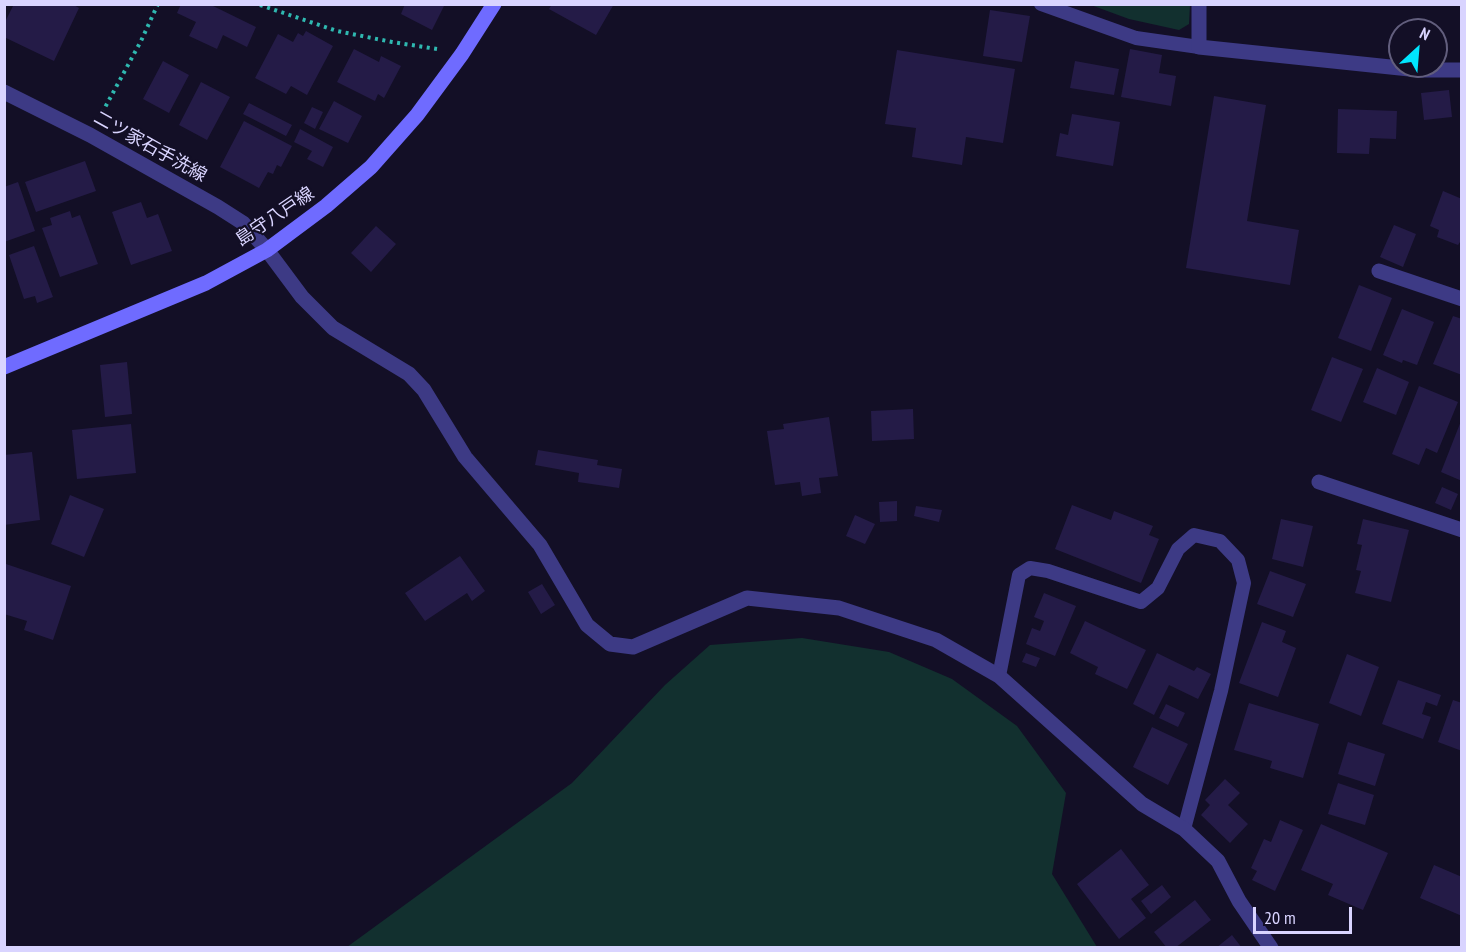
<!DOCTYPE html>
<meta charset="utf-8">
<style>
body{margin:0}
#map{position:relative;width:1466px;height:952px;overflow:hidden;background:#130f26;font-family:"PT Sans Narrow",sans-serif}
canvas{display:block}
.frame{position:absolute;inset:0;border:6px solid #d9d4ff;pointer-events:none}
.north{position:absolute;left:1388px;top:18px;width:60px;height:60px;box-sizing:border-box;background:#130f26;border:2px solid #625e7d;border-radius:50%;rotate:26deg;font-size:16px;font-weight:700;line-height:24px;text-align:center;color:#d9d4ff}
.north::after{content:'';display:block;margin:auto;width:21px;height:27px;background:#00e5ff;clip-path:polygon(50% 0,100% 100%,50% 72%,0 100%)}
.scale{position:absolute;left:1253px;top:907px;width:99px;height:27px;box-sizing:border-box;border:3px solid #d9d4ff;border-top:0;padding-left:8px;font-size:18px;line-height:21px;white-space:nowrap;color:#d9d4ff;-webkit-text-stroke:4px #130f26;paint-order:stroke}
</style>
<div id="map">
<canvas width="1466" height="952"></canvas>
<div class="frame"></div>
<div class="north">N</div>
<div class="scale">20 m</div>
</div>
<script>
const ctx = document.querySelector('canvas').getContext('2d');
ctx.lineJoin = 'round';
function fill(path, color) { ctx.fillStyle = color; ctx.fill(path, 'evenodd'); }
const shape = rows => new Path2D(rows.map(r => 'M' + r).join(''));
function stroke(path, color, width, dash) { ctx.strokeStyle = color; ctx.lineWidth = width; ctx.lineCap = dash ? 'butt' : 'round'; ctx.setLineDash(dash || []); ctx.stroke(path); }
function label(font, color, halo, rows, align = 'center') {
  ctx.font = font + ' "PT Sans Narrow","Noto Sans JP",sans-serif'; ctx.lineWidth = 4.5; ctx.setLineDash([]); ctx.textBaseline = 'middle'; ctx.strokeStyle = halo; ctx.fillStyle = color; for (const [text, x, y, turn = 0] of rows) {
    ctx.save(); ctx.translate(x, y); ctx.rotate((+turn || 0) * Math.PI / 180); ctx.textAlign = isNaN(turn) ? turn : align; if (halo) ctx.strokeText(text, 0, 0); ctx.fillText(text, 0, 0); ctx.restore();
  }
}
fill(shape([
 [1091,5,1190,5,1189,24,1179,30,1129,19],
 [802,638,889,652,952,679,1017,726,1066,793,1052,874,1097,947,347,947,572,783,665,685,710,645]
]), '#12302f');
fill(shape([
 [14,4,72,4,79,8,54,61,4,37,4,24],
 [181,4,209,4,256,27,247,47,223,35,217,49,189,36,196,22,177,13],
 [405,4,445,4,432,30,401,14],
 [552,4,614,4,596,35,549,9],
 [990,10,1030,16,1022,62,983,56],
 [306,31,333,46,307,95,291,86,286,94,255,78,278,34,293,42,298,33,303,36],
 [354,49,379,62,381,56,401,66,384,98,378,94,375,101,337,82],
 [1130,49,1162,55,1159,73,1176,76,1171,106,1121,97],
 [897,50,1015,69,1003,143,966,137,962,165,912,157,916,128,885,124],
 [163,61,189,75,169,113,143,99],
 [1075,61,1119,69,1114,95,1070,88],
 [201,82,230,97,207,140,179,125],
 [1449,90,1452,117,1424,120,1421,93],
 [1214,96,1266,105,1247,221,1299,230,1290,285,1186,268],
 [334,101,362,116,348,143,319,129],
 [249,103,292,125,286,136,243,114],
 [312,107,323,112,315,129,304,123],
 [1338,109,1397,111,1396,139,1370,138,1369,154,1337,153],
 [1072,114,1120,122,1113,166,1056,156,1060,133,1068,135],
 [244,121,292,146,281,167,277,165,273,174,268,172,259,188,220,167],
 [300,129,333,147,323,167,307,159,312,151,294,142],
 [85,161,96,191,36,212,25,182],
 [18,182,35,231,4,242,4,187],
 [1443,191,1462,199,1462,239,1458,245,1437,237,1439,230,1430,226],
 [141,202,147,218,158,214,172,251,131,265,112,212],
 [70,211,72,218,80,215,98,264,60,277,42,228,52,225,50,218],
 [1394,225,1416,234,1403,267,1380,257],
 [376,226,396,244,371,272,351,253],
 [34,246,53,297,37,303,35,296,24,299,9,255],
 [1359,285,1392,298,1371,351,1338,338],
 [1402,309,1434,322,1417,365,1403,360,1402,363,1383,355],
 [1453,316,1462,319,1462,375,1433,364],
 [1332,357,1363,369,1341,422,1311,410],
 [127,362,132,414,105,417,100,365],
 [1377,368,1409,382,1396,415,1363,402],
 [1419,386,1458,402,1437,453,1426,448,1419,465,1392,454],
 [913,409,914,439,872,441,871,411],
 [829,417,838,476,819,478,821,493,802,496,800,482,775,485,767,431,784,429,783,424],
 [1461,421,1462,421,1462,481,1441,472],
 [131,424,136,473,77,479,72,430],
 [538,450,598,460,597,465,622,469,619,488,578,482,579,473,535,465],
 [32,452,40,520,4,525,4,455],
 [1442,487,1458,494,1451,510,1435,503],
 [70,495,104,509,84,557,51,544],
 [897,501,897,521,880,522,879,502],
 [1072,505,1111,520,1114,511,1153,526,1149,535,1159,539,1141,583,1055,549],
 [916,506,942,510,939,522,914,516],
 [855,515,875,524,865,544,846,536],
 [1281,519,1313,526,1303,567,1272,559],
 [1363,519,1409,530,1391,602,1355,593,1361,571,1356,570,1362,545,1357,544],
 [460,556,485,591,472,601,467,593,425,621,405,593],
 [6,564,71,586,53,640,24,630,27,621,4,614,4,569],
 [1270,571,1306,584,1293,617,1257,604],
 [542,584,555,605,541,614,528,592],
 [1044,593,1076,606,1055,656,1026,644,1032,628,1040,631,1044,621,1034,617],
 [1085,621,1146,650,1127,689,1095,674,1098,667,1070,653],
 [1262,622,1286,631,1282,642,1296,648,1278,697,1239,683],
 [1026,653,1040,658,1036,667,1022,662],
 [1157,653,1194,671,1197,667,1211,674,1198,699,1169,685,1154,715,1133,704],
 [1347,654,1379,667,1361,716,1329,703],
 [1398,680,1441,695,1437,706,1426,702,1422,714,1431,717,1423,739,1382,724],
 [1453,700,1462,703,1462,751,1438,742],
 [1249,703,1319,724,1303,778,1270,768,1272,761,1234,750],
 [1166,704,1185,713,1178,727,1159,718],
 [1152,727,1188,744,1168,785,1133,767],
 [1348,742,1385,754,1375,786,1338,774],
 [1225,779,1240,793,1228,805,1248,824,1230,843,1201,815,1210,805,1205,800],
 [1338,783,1374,795,1365,825,1328,814],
 [1280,820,1303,830,1275,891,1252,880,1257,871,1251,868,1264,839,1271,842],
 [1321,824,1388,853,1363,910,1328,895,1333,884,1301,870],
 [1121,849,1149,885,1131,899,1146,918,1119,939,1077,884],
 [1434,865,1462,877,1462,916,1420,898],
 [1162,885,1171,897,1151,914,1141,901],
 [1195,900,1211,920,1175,948,1167,948,1154,932],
 [1232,935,1242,948,1216,948]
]), '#241b47');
stroke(shape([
 [260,5,337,31,392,42,437,49],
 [102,113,141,41,158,4]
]), '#2fb8b0', 4, [3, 4.5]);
stroke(shape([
 [1041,4,1136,38,1199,47],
 [999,676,1019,575,1030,568,1048,571,1141,602,1158,588,1178,549,1194,535,1220,541,1238,560,1244,583,1221,691,1184,829]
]), '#3d3a85', 14);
stroke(shape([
 [1199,4,1199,47,1419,70,1462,70],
 [267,250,302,297,333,328,409,374,424,390,465,457,540,545,587,625,610,644,633,647,747,598,839,608,936,640,999,676,1142,804,1184,829,1218,861,1239,901,1271,948],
 [1379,271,1462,299],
 [1319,482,1462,530]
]), '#3d3a85', 15);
stroke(shape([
 [4,92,90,135,218,207,243,223,267,250]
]), '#3d3a85', 15);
stroke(shape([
 [4,367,206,283,267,250,326,206,371,167,417,115,462,54,494,4]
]), '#6f6bff', 15);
label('18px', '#d9d4ff', '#130f26', [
 ["二ツ家石手洗線",150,147,29],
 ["島守八戸線",275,217,-34]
]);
</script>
